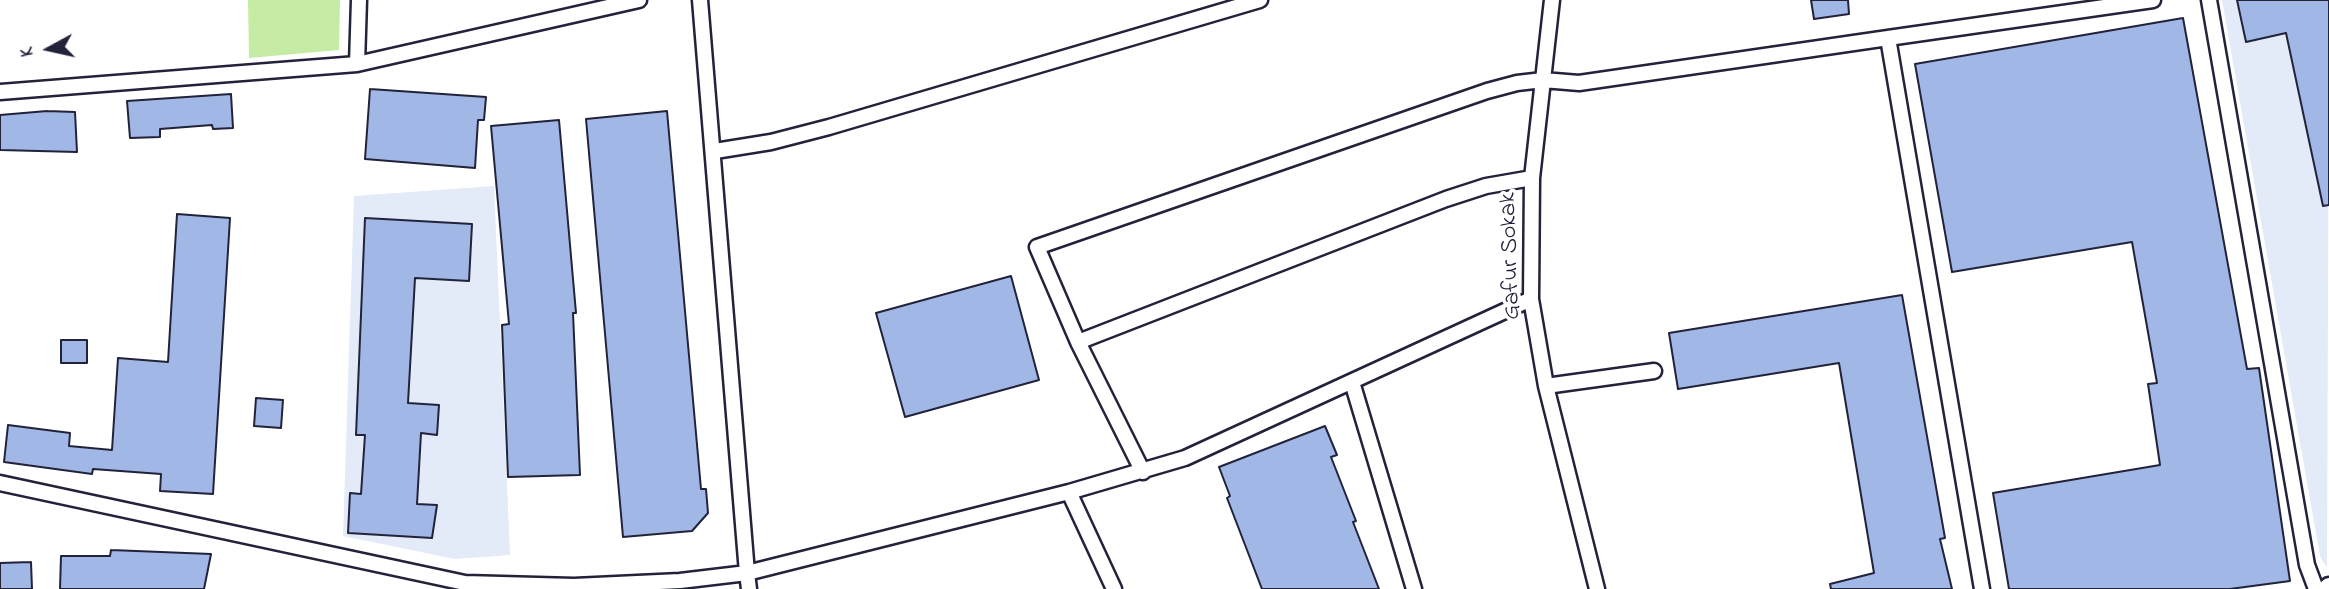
<!DOCTYPE html>
<style>
body{margin:0}
#map{position:relative;width:2329px;height:589px;overflow:hidden;background:#fff;font-family:"Indie Flower",sans-serif}
canvas{display:block}
.north{position:absolute;left:14px;top:14px;width:70px;height:70px;-webkit-text-stroke:5px #fff;paint-order:stroke;rotate:262deg;font-size:19px;font-weight:700;line-height:28px;text-align:center;color:#22223b}
.north::after{content:'';display:block;margin:auto;width:24px;height:32px;background:#22223b;clip-path:polygon(50% 0,100% 100%,50% 72%,0 100%)}
</style>
<div id="map">
<canvas width="2329" height="589"></canvas>
<div class="north">K</div>
</div>
<script>
const ctx = document.querySelector('canvas').getContext('2d');
ctx.lineJoin = 'round';
function fill(path, color) { ctx.fillStyle = color; ctx.fill(path, 'evenodd'); }
const shape = rows => new Path2D(rows.map(r => 'M' + r).join(''));
function stroke(path, color, width, dash) { ctx.strokeStyle = color; ctx.lineWidth = width; ctx.lineCap = dash ? 'butt' : 'round'; ctx.setLineDash(dash || []); ctx.stroke(path); }
function label(font, color, halo, rows, align = 'center') {
  ctx.font = font + ' "Indie Flower",sans-serif'; ctx.lineWidth = 7; ctx.setLineDash([]); ctx.textBaseline = 'middle'; ctx.strokeStyle = halo; ctx.fillStyle = color; for (const [text, x, y, turn = 0] of rows) {
    ctx.save(); ctx.translate(x, y); ctx.rotate((+turn || 0) * Math.PI / 180); ctx.textAlign = isNaN(turn) ? turn : align; if (halo) ctx.strokeText(text, 0, 0); ctx.fillText(text, 0, 0); ctx.restore();
  }
}
fill(shape([
 [2222,0,2329,0,2327,568,2320,556],
 [494,186,510,555,455,559,343,536,354,196]
]), '#e3eaf8');
fill(shape([
 [248,0,340,0,339,50,249,58]
]), '#c6eba5');
const building = shape([
 [1811,0,1848,0,1849,14,1814,19,1811,0],
 [2237,0,2329,0,2329,205,2323,206,2286,33,2246,42,2237,0],
 [2183,18,2247,369,2259,368,2290,581,2230,589,2009,589,1993,493,2160,465,2148,384,2157,383,2132,242,1952,272,1915,64,2183,18],
 [370,89,486,97,484,120,478,120,475,168,365,159,370,89],
 [231,94,233,128,213,129,212,125,160,129,160,137,130,138,127,101,231,94],
 [47,111,75,112,77,152,0,150,0,115,47,111],
 [667,111,701,489,706,489,708,513,692,531,623,537,586,119,667,111],
 [559,120,576,313,573,313,580,475,508,477,502,325,509,324,491,126,559,120],
 [177,214,230,218,213,494,160,491,161,474,93,469,92,474,4,462,8,425,70,433,69,446,112,450,118,358,168,362,177,214],
 [365,218,472,224,469,281,415,278,408,403,439,405,437,435,421,433,417,504,437,505,432,538,348,533,350,493,361,494,365,435,356,435,365,218],
 [1011,276,1039,380,905,417,876,313,1011,276],
 [1902,295,1945,538,1940,539,1952,589,1831,589,1830,584,1874,573,1839,363,1678,389,1669,333,1902,295],
 [61,340,87,340,87,363,61,363,61,340],
 [256,398,283,400,281,428,254,426,256,398],
 [1325,426,1337,455,1331,457,1356,521,1353,522,1379,589,1262,589,1227,498,1230,496,1219,467,1325,426],
 [111,550,211,554,204,589,60,589,61,556,110,556,111,550],
 [31,562,32,589,0,589,0,563,31,562]
]);
fill(building, '#a1b8e6');
stroke(building, '#22223b', 2);
const minor = shape([
 [700,0,747,573,1069,492,1185,458,1531,299],
 [1552,0,1532,178,1531,299,1546,386,1597,589],
 [2209,0,2307,565,2316,589],
 [357,64,359,0],
 [0,92,357,64,639,0],
 [715,151,771,142,829,127,1260,0],
 [1078,342,1446,199,1486,186,1532,178],
 [1352,382,1414,589],
 [1546,386,1654,371],
 [1143,472,1078,342,1037,247,1487,91,1517,83,1543,80,1579,83,1888,38],
 [0,483,465,583,574,586,680,581,747,573,749,589],
 [1069,492,1114,589],
 [1982,589,1888,38,2153,0]
]);
const tertiary = shape([
 [2327,589,2329,587]
]);
stroke(minor, '#22223b', 19);
stroke(tertiary, '#22223b', 23);
stroke(minor, '#fff', 14);
stroke(tertiary, '#fff', 18);
label('24px', '#22223b', '#fff', [
 ["Gafur Sokak",1512,256,-92]
]);
</script>
